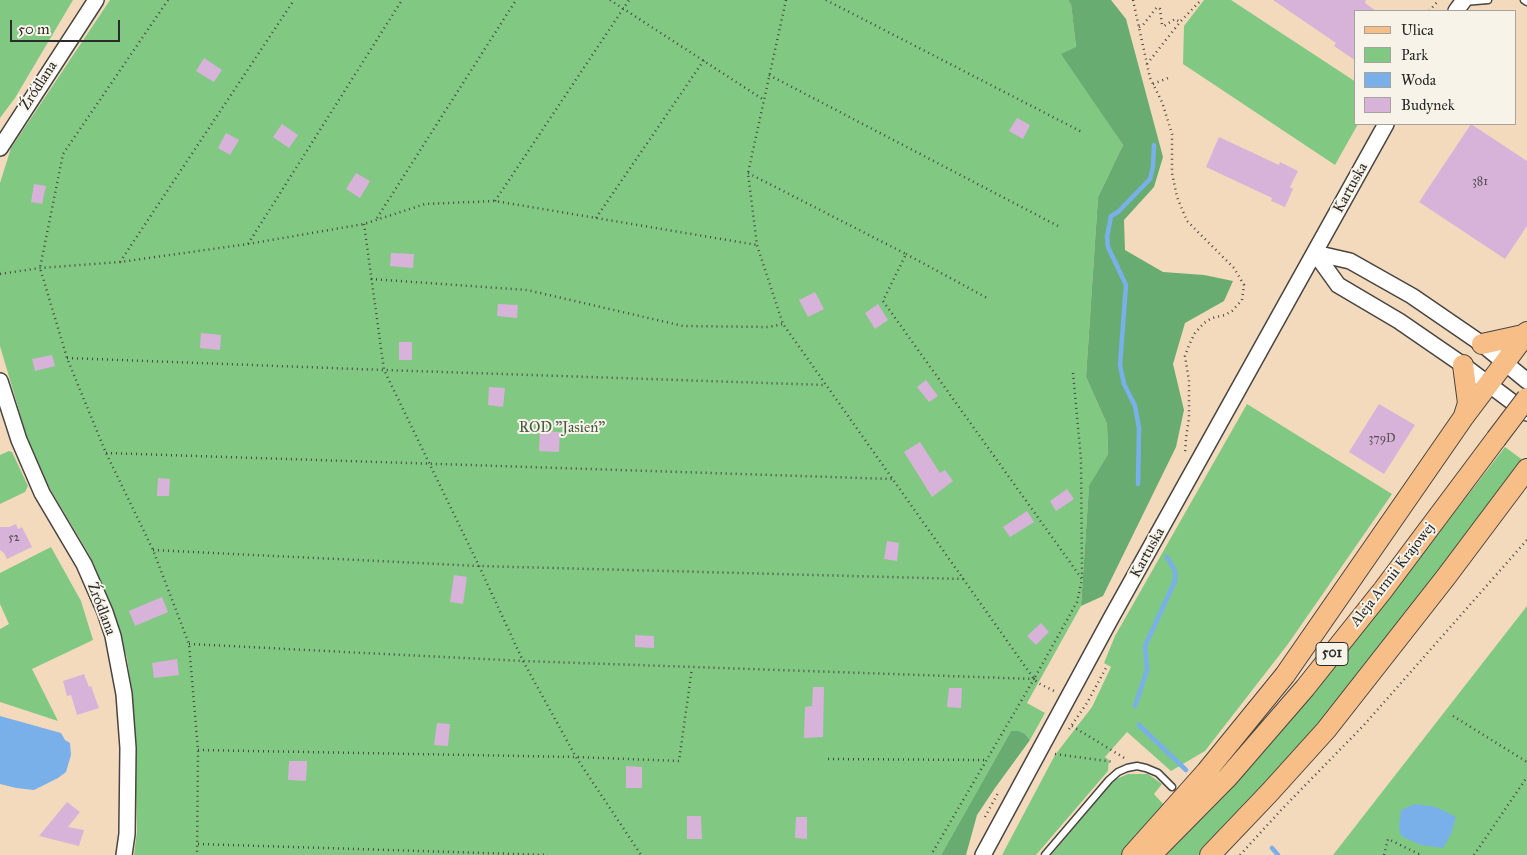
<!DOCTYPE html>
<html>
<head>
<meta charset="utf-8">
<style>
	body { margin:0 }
	#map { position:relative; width:1527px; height:855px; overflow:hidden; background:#f4dabd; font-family:"IM FELL Great Primer",serif }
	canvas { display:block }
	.legend { position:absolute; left:1354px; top:10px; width:162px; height:115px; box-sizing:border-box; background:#f7f3e8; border:1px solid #a5a39c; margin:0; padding:6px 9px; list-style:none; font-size:15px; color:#2b2b2b }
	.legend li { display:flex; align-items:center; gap:10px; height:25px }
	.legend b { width:25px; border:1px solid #a5a39c }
	.scale { position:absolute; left:10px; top:20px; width:110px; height:22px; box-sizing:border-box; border:2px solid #2b2b2b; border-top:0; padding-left:6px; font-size:15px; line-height:18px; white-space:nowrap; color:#2b2b2b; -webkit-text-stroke:4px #f7f3e8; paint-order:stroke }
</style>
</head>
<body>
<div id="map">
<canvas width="1527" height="855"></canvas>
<ul class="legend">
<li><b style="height:6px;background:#f7be87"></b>Ulica</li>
<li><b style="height:14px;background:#81c883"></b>Park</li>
<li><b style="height:14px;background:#7ab0e9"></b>Woda</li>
<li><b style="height:14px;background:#d8b3d9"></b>Budynek</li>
</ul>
<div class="scale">50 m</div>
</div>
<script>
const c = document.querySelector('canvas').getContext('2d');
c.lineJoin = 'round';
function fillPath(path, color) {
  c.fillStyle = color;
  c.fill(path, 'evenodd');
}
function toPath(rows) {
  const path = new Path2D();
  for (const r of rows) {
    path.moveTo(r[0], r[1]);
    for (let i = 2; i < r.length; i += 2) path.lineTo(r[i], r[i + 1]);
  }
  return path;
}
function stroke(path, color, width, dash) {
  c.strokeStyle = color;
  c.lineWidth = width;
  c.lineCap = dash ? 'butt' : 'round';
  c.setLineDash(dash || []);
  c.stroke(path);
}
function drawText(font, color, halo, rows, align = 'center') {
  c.font = font + ' "IM FELL Great Primer",serif';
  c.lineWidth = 4;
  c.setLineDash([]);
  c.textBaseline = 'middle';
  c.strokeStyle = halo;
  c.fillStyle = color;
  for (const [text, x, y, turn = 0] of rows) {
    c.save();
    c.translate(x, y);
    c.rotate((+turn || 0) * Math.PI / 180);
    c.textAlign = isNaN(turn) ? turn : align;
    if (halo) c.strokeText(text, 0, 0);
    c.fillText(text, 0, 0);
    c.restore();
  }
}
fillPath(toPath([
	[0,0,73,0,15,98,0,118],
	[110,0,1068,0,1071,3,1076,48,1062,54,1123,145,1098,197,1086,377,1107,424,1108,454,1089,487,1081,606,1027,703,1045,713,1030,740,1025,734,1011,731,941,855,134,855,137,831,135,750,132,692,127,658,111,606,90,556,43,477,30,448,0,346,0,183,11,148],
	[1204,0,1231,0,1356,82,1356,124,1358,124,1335,165,1183,64,1184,26],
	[1247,404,1392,494,1288,644,1205,751,1171,771,1127,732,1105,757,1109,760,1108,771,1036,855,1002,855,1055,755,1092,707,1111,667,1104,663,1115,636],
	[1505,447,1524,461,1382,647,1276,773,1198,855,1162,855,1257,760,1361,634],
	[9,451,12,452,28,486,25,492,0,504,0,455],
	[51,547,81,601,93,640,32,669,58,721,0,702,0,629,9,624,0,604,0,573],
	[1527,606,1527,855,1333,855],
	[1128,774,1148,774,1162,784,1154,794,1165,806,1122,855,1051,855,1114,780]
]), '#81c883');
fillPath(toPath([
	[1068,0,1111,0,1126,19,1163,157,1154,187,1124,220,1125,250,1163,272,1204,275,1233,281,1224,301,1185,323,1173,364,1184,410,1176,447,1103,596,1081,606,1089,486,1108,454,1107,424,1086,377,1098,197,1123,145,1061,54,1076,47,1071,4],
	[1011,731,1018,731,1025,734,1030,740,995,788,977,815,966,855,941,855]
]), '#68ac71');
fillPath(toPath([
	[0,716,61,733,65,740,70,743,71,755,66,772,58,778,34,790,16,788,0,784],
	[1415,804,1436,807,1456,817,1451,834,1443,848,1421,845,1401,836,1399,827,1401,810]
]), '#7ab0e9');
stroke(toPath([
	[1138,484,1139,428,1135,406,1124,384,1120,365,1126,285,1108,247,1107,237,1111,216,1118,212,1150,179,1153,167,1154,145],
	[1135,706,1147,670,1145,646,1175,581,1175,571,1167,557],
	[1139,725,1186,770],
	[1272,848,1278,855]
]), '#7ab0e9', 4.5);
fillPath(toPath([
	[1273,0,1366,0,1365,3,1376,11,1356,11,1356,61,1334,46,1336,43],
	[204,58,222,70,214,82,196,71],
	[1017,118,1030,125,1023,139,1009,131],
	[282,124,298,135,289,148,273,137],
	[1471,124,1527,161,1527,226,1505,259,1419,202],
	[226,133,239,140,230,155,218,148],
	[1219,137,1279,165,1280,162,1298,171,1290,187,1293,189,1285,207,1271,201,1272,198,1206,167],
	[356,173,370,181,360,198,346,189],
	[34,184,46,186,42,204,31,202],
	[391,253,414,254,413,268,390,266],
	[815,292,824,309,808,317,799,300],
	[498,304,518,305,517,318,497,316],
	[878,304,888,320,875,329,865,313],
	[201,333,221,335,220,350,200,348],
	[399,342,412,342,412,360,399,360],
	[52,355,55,366,35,371,32,359],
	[926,380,938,396,929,402,917,387],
	[489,387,505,388,503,407,488,405],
	[1379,404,1415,425,1384,474,1349,452],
	[540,431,560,432,559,452,539,451],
	[920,442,940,473,945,470,953,481,932,497,904,452],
	[158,478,170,479,169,496,157,496],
	[1067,489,1074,499,1056,511,1050,501],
	[1027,511,1034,522,1010,537,1003,527],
	[16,524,18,529,22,527,32,547,7,559,4,553,0,550,0,527,9,527],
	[887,541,899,543,897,561,884,559],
	[454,575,467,577,463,604,450,602],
	[162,597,168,612,135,626,129,611],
	[1041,623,1049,632,1036,645,1027,636],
	[635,635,654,636,654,648,635,647],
	[177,659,179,675,154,678,152,663],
	[84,674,89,687,91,686,99,708,77,715,71,695,67,696,63,681],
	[813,687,824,687,823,737,804,738,805,707,812,706],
	[949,688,962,688,961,708,947,707],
	[437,723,450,724,448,746,434,745],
	[289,761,307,761,306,781,288,780],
	[626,766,642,767,642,788,626,788],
	[67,802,80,812,68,827,84,830,79,846,39,836],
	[687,816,701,816,702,839,687,839],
	[796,817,807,817,807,839,795,838]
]), '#d8b3d9');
const service = toPath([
	[1524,0,1527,2],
	[1464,2,1488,0],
	[1045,855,1109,780,1118,772,1127,768,1137,766,1146,768,1158,773,1172,787]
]);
const tertiary = toPath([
	[1456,11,1464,0],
	[0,148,96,0],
	[1315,253,1338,285,1399,321,1463,365,1527,413],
	[1315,253,1350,261,1412,296,1482,344,1527,381],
	[0,381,19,440,42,493,84,564,105,612,113,636,124,694,128,748,127,834,124,855],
	[983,855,1110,620,1386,124]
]);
const primary = toPath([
	[1482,344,1523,335,1527,332],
	[1463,365,1468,403,1464,416],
	[1132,855,1206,772,1285,675,1463,418,1527,333],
	[1151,855,1228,777,1305,688,1383,590,1496,439],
	[1210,855,1270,792,1326,730,1446,577,1527,469]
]);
stroke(service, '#494541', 9);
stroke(tertiary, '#494541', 18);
stroke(primary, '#494541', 22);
stroke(toPath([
	[168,0,63,154,40,268,67,358,106,453,153,550,189,644,198,750,197,855],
	[610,0,764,100],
	[786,0,748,173,757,245,783,324,1034,679,1038,683,1056,692],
	[826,0,1082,132],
	[1133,0,1150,78,1162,102,1172,134,1172,173,1177,197,1187,221,1234,268,1244,285,1242,300,1232,311,1225,315,1212,318,1204,323,1195,333,1189,345,1185,356,1189,381,1189,418,1186,438,1185,454],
	[1429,11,1439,0],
	[1139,27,1143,25,1157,7,1160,9,1162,25,1164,26,1175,19,1180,22],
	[1147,64,1180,22,1201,0],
	[769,75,1058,226],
	[1153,84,1168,78],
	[748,173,906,254,883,301,1082,579,1077,602,1034,679],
	[495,201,629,0],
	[377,218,516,0],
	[596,218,704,60],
	[364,224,384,370,479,566,523,661,576,757,641,855],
	[248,244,402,0],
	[906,254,989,299],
	[120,262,294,0],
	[0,274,40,268,120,262,248,244,364,224,425,204,495,201,757,245],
	[371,279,527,290,683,326,769,327,783,324],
	[67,358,384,370,825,385],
	[1073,373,1081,459,1082,578],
	[106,453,892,479],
	[153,550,479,566,964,579],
	[189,644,523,661,1034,679,931,855],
	[1453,716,1527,762],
	[1072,726,1126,759],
	[1069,729,1087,703,1106,668],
	[198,750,576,757,679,761,692,668],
	[1055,754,1114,762],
	[828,759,986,760],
	[985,817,998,793],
	[198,844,548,855],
	[1240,855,1283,808,1364,725,1527,540],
	[1384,855,1388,839,1421,855],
	[1474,855,1527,777]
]), '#494541', 2.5, [1, 4]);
stroke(service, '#fff', 6);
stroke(tertiary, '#fff', 15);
stroke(primary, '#f7be87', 20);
const primaryBridge = toPath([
	[1496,439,1527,398]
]);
stroke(primaryBridge, '#494541', 22, []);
stroke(primaryBridge, '#f7be87', 20);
drawText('12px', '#564d56', null, [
	["381",1480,182],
	["379D",1382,439],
	["52",14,538]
]);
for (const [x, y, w] of [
	[1332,654,32]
]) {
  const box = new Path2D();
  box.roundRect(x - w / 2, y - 11.5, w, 23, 4);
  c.fillStyle = '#f7f3e8';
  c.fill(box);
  stroke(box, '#2b2b2b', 1);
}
drawText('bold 14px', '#2b2b2b', null, [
	["501",1332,654]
]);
drawText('15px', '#2b2b2b', '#f7f3e8', [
	["Źródlana",39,86,-57],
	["Kartuska",1351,188,-61],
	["Kartuska",1148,553,-61],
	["Aleja Armii Krajowej",1393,575,-52],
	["Źródlana",101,609,69]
]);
drawText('15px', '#455a45', '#f7f3e8', [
	["ROD \"Jasień\"",562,428]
]);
</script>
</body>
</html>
